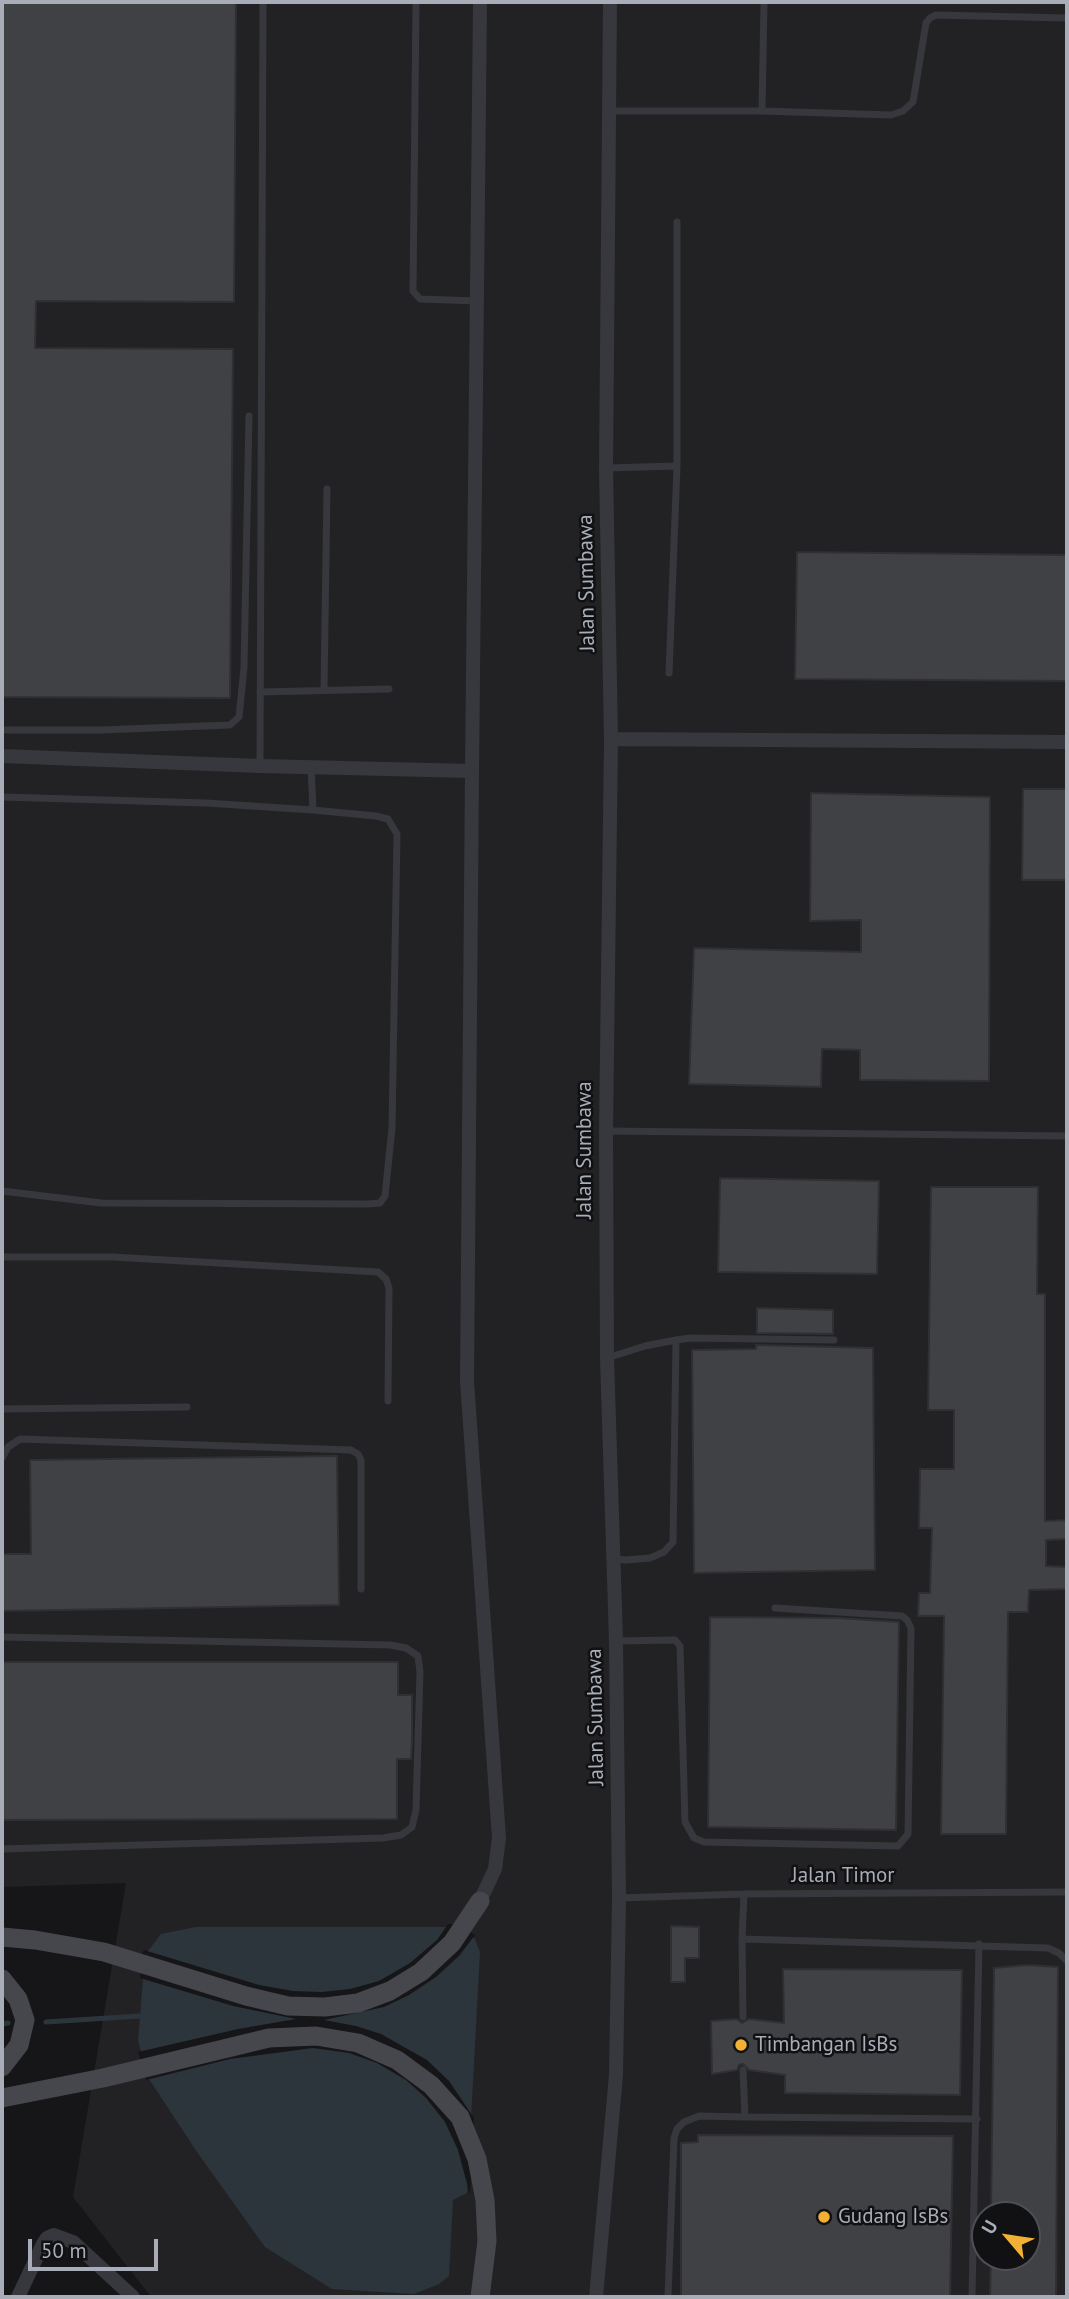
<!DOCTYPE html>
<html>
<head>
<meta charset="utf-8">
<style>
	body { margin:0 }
	#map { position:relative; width:1069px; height:2299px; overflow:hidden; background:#161618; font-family:"PT Sans",sans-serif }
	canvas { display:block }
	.frame { position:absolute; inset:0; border:4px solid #a8adb8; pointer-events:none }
	.north { position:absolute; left:971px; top:2201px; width:70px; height:70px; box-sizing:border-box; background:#111113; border:2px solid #4d4f55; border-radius:50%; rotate:299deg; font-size:19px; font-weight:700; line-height:28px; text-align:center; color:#a8adb8 }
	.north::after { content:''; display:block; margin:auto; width:24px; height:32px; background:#f2b134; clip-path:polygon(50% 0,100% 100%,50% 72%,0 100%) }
	.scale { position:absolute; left:28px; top:2239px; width:130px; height:32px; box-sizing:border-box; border:4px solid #a8adb8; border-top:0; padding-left:9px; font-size:21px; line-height:24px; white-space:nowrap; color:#a8adb8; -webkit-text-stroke:5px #111113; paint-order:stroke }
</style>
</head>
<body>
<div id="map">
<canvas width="1069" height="2299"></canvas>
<div class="frame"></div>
<div class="north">U</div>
<div class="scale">50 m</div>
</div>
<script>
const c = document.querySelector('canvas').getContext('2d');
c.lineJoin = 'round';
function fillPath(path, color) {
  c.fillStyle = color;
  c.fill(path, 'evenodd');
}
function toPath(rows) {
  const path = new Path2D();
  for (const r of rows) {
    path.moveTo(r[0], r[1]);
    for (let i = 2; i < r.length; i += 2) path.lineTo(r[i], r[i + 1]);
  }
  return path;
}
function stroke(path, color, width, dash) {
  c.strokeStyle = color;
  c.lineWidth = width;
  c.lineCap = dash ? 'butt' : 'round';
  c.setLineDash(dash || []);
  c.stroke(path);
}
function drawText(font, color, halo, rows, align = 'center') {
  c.font = font + ' "PT Sans",sans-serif';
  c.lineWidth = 5;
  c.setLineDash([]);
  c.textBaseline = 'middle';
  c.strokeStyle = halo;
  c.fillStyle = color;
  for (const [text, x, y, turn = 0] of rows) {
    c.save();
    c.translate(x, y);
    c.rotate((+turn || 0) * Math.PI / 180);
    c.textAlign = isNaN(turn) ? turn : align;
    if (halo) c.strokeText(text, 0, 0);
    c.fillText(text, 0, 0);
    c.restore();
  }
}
fillPath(toPath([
	[2,2,1067,2,1067,2297,151,2297,73,2197,126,1883,2,1887],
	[985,2215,1027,2215,1027,2257,985,2257]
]), '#222225');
fillPath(toPath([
	[196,1927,455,1927,475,1939,480,1952,467,2193,453,2200,449,2276,439,2284,414,2294,332,2289,265,2247,197,2152,149,2079,138,2041,145,1955,161,1934]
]), '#2c353c');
fillPath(toPath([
	[448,1924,457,1924,475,1935,459,1956,436,1977,409,1995,384,2007,324,2020,356,2026,381,2034,427,2060,449,2081,474,2118,470,2195,458,2150,445,2122,426,2098,406,2080,377,2063,349,2053,313,2048,230,2059,146,2080,138,2052,238,2029,296,2019,233,2006,140,1978,142,1954,144,1950,259,1985,293,1991,322,1992,350,1989,379,1981,410,1963,437,1940]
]), '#161618');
stroke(toPath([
	[46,2022,140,2016],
	[2,2024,8,2023]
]), '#2c353c', 5);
const building = toPath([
	[2,2,236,2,234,302,36,301,35,348,233,349,230,698,2,697,2,2],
	[797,552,1067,555,1067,681,795,679,797,552],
	[1023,789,1067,789,1067,880,1022,880,1023,789],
	[811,793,990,797,989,1081,860,1080,860,1050,822,1049,821,1087,689,1084,694,948,861,952,861,920,810,921,811,793],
	[720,1178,879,1181,877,1274,718,1272,720,1178],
	[931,1187,1038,1187,1037,1294,1045,1294,1045,1521,1067,1520,1067,1539,1046,1540,1046,1566,1067,1567,1067,1589,1029,1590,1028,1612,1008,1612,1006,1834,941,1834,944,1616,918,1616,919,1593,930,1593,932,1528,919,1528,920,1469,954,1469,954,1410,928,1410,931,1187],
	[757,1308,833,1310,833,1334,757,1333,757,1308],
	[756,1345,873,1348,875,1570,694,1573,692,1350,756,1349,756,1345],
	[337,1456,339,1605,2,1611,2,1554,31,1554,30,1460,337,1456],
	[710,1617,839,1618,899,1622,896,1830,708,1827,710,1617],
	[2,1662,398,1662,398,1695,412,1695,412,1743,411,1759,397,1759,397,1819,2,1820,2,1662],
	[671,1926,699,1927,699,1958,685,1958,685,1982,671,1982,671,1926],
	[1027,1965,1058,1967,1056,2297,990,2297,991,2257,1027,2257,1027,2215,991,2215,994,1968,1027,1965],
	[783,1969,962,1970,960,2095,785,2093,785,2075,749,2070,743,2064,739,2065,737,2070,712,2074,711,2021,737,2019,742,2023,749,2019,784,2023,783,1969],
	[698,2135,953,2136,950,2297,681,2297,681,2143,698,2142,698,2135]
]);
fillPath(building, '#404145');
stroke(building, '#303034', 2);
stroke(toPath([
	[416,2,413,291,420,299,477,301],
	[610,111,762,111,891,115,903,111,913,102,926,23,930,18,936,15,1067,18],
	[762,111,764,2],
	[606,468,677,466,677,222],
	[669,673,677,466],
	[324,690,327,489],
	[260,692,389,689],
	[2,730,101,730,230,725,239,717,244,668,249,416],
	[260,766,263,2],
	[2,797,206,803,313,810],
	[606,1131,1067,1136],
	[2,1191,101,1203,368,1204,380,1203,385,1196,392,1128,397,834,388,819,376,816,313,810,311,766],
	[2,1257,112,1257,378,1272,386,1279,389,1288,388,1401],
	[607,1358,645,1346,676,1340],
	[2,1409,187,1407],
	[2,1458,8,1447,20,1439,351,1450,358,1454,361,1460,361,1589],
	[613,1559,626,1560,650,1558,664,1552,673,1542,676,1340,690,1338,834,1340],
	[2,1637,390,1645,406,1648,418,1656,420,1672,416,1810,412,1827,401,1835,383,1838,2,1849],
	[616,1641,675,1640,680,1646,685,1822,694,1838,704,1842,898,1846,908,1834,911,1628,907,1620,902,1616,775,1608],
	[619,1898,744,1894,1067,1892],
	[742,1939,744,1894],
	[743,2017,742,1939,1048,1948,1059,1953,1067,1961],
	[745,2117,977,2119],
	[668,2297,674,2138,677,2129,684,2122,699,2116,745,2117,743,2070],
	[972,2297,979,1944]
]), '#37383d', 7);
stroke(toPath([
	[611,739,1067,742],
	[2,756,260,766,472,771,480,2],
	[472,771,467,1381,499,1838,495,1869,480,1901],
	[18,2297,43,2244,47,2238,54,2235,73,2242,133,2297],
	[596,2297,616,2075,619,1898,616,1641,607,1358,606,1131,611,739,606,468,610,2]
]), '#37383d', 14);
stroke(toPath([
	[2,1937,35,1940,104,1952,246,1996,288,2006,325,2007,358,2003,390,1991,421,1972,452,1943,480,1901],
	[2,1979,18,1999,25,2020,19,2045,2,2067],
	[2,2098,103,2078,269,2038,316,2036,358,2043,397,2060,431,2085,460,2117,477,2159,485,2200,487,2241,480,2297]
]), '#45474d', 19);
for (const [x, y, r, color] of [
	[741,2045,7,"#f2b134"],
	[824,2217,7,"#f2b134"]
]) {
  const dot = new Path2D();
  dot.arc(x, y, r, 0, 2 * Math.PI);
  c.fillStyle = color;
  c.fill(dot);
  stroke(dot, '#111113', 2.5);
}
drawText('21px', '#a8adb8', '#111113', [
	["Jalan Sumbawa",587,583,-91],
	["Jalan Sumbawa",585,1150,-90],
	["Jalan Sumbawa",596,1717,-91],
	["Jalan Timor",843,1876]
]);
drawText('21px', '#a8adb8', '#111113', [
	["Timbangan IsBs",755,2045],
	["Gudang IsBs",838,2217]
], 'left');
</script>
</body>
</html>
